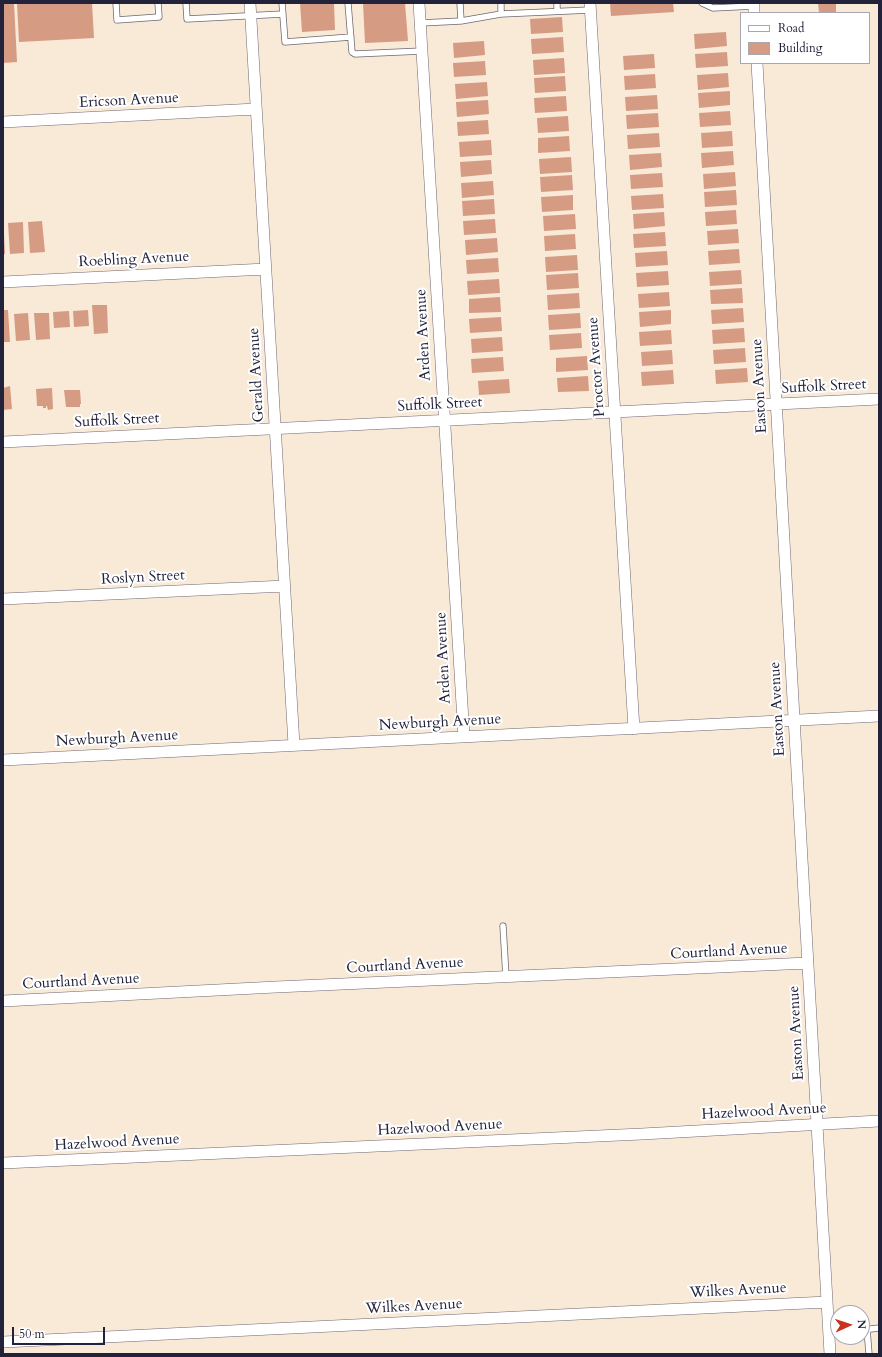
<!DOCTYPE html>
<html>
<head>
<meta charset="utf-8">
<style>
	body { margin:0 }
	#map { position:relative; width:882px; height:1357px; overflow:hidden; background:#f9e9d7; font-family:Cardo,serif }
	canvas { display:block }
	.frame { position:absolute; inset:0; border:4px solid #22223b; pointer-events:none }
	.legend { position:absolute; left:740px; top:12px; width:130px; height:52px; box-sizing:border-box; background:#fff; border:1px solid #a7a7b1; margin:0; padding:5px 7px; list-style:none; font-size:12px; color:#22223b }
	.legend li { display:flex; align-items:center; gap:8px; height:20px }
	.legend b { width:20px; border:1px solid #a7a7b1 }
	.north { position:absolute; left:830px; top:1305px; width:40px; height:40px; box-sizing:border-box; background:#fff; border:1px solid #a7a7b1; border-radius:50%; rotate:87deg; font-size:11px; font-weight:700; line-height:16px; text-align:center; color:#22223b }
	.north::after { content:''; display:block; margin:auto; width:14px; height:18px; background:#c8321e; clip-path:polygon(50% 0,100% 100%,50% 72%,0 100%) }
	.scale { position:absolute; left:12px; top:1327px; width:93px; height:18px; box-sizing:border-box; border:2px solid #22223b; border-top:0; padding-left:5px; font-size:12px; line-height:14px; white-space:nowrap; color:#22223b; -webkit-text-stroke:3px #fff; paint-order:stroke }
</style>
</head>
<body>
<div id="map">
<canvas width="882" height="1357"></canvas>
<div class="frame"></div>
<ul class="legend">
<li><b style="height:5px;background:#fff"></b>Road</li>
<li><b style="height:11px;background:#d69b83"></b>Building</li>
</ul>
<div class="north">N</div>
<div class="scale">50 m</div>
</div>
<script>
const c = document.querySelector('canvas').getContext('2d');
c.lineJoin = 'round';
function fillPath(path, color) {
  c.fillStyle = color;
  c.fill(path, 'evenodd');
}
function toPath(rows) {
  const path = new Path2D();
  for (const r of rows) {
    path.moveTo(r[0], r[1]);
    for (let i = 2; i < r.length; i += 2) path.lineTo(r[i], r[i + 1]);
  }
  return path;
}
function stroke(path, color, width, dash) {
  c.strokeStyle = color;
  c.lineWidth = width;
  c.lineCap = dash ? 'butt' : 'round';
  c.setLineDash(dash || []);
  c.stroke(path);
}
function drawText(font, color, halo, rows, align = 'center') {
  c.font = font + ' Cardo,serif';
  c.lineWidth = 4;
  c.setLineDash([]);
  c.textBaseline = 'middle';
  c.strokeStyle = halo;
  c.fillStyle = color;
  for (const [text, x, y, turn = 0] of rows) {
    c.save();
    c.translate(x, y);
    c.rotate((+turn || 0) * Math.PI / 180);
    c.textAlign = isNaN(turn) ? turn : align;
    if (halo) c.strokeText(text, 0, 0);
    c.fillText(text, 0, 0);
    c.restore();
  }
}
fillPath(toPath([
	[3,3,14,3,17,62,3,63],
	[17,3,92,3,94,38,19,42],
	[300,3,334,3,335,30,302,32],
	[363,3,405,3,408,41,365,43],
	[610,3,673,3,674,12,611,16],
	[818,3,836,3,836,13,819,13],
	[562,17,563,32,531,34,530,19],
	[726,32,727,46,695,49,694,34],
	[563,37,564,52,532,54,531,39],
	[484,41,485,55,454,58,453,43],
	[727,52,728,66,696,68,695,54],
	[654,54,655,68,624,70,623,56],
	[564,58,565,73,534,75,533,60],
	[485,61,486,75,454,77,453,63],
	[728,73,729,87,698,90,697,75],
	[655,74,656,88,625,90,624,76],
	[565,76,566,91,535,93,534,78],
	[487,82,488,96,456,99,455,84],
	[730,91,730,105,699,108,698,93],
	[657,95,658,109,626,111,625,97],
	[566,96,567,111,535,113,534,98],
	[488,100,489,114,457,117,456,102],
	[730,111,731,125,700,127,699,113],
	[658,113,659,127,627,129,626,115],
	[568,116,569,131,538,133,537,118],
	[488,120,489,134,458,136,457,122],
	[732,131,733,146,702,148,701,133],
	[659,133,660,147,628,149,627,135],
	[569,136,570,151,538,153,538,138],
	[491,140,492,155,460,157,459,142],
	[733,151,734,165,702,168,701,153],
	[661,153,662,167,630,170,629,155],
	[571,157,572,172,540,174,539,159],
	[491,160,492,174,461,177,460,162],
	[735,172,736,186,704,189,703,174],
	[662,173,663,187,631,189,630,175],
	[572,175,573,190,541,192,540,177],
	[493,181,494,195,462,198,461,183],
	[736,190,737,205,705,207,704,192],
	[663,194,664,208,632,210,631,196],
	[573,195,573,210,542,212,541,197],
	[494,199,495,214,463,216,462,201],
	[736,210,737,224,706,226,705,212],
	[664,212,665,226,634,229,633,214],
	[575,214,576,229,544,231,543,216],
	[495,219,496,233,464,235,463,221],
	[42,221,45,252,30,253,28,222],
	[23,222,24,253,10,254,8,223],
	[738,229,739,243,708,245,707,231],
	[665,232,666,246,634,248,633,234],
	[3,234,4,234,5,254,3,254],
	[575,234,576,249,545,251,544,236],
	[497,238,498,252,466,255,465,240],
	[739,249,740,263,709,265,708,251],
	[667,251,668,265,636,267,635,253],
	[577,255,578,270,546,272,545,257],
	[498,258,499,272,467,274,466,260],
	[741,270,742,284,710,286,709,272],
	[668,271,669,285,637,287,636,273],
	[578,273,579,288,547,290,546,275],
	[499,279,500,293,468,295,467,281],
	[742,288,743,303,711,304,710,290],
	[669,292,670,306,639,308,638,294],
	[579,293,580,308,548,310,547,295],
	[500,297,501,312,469,313,469,299],
	[92,305,107,305,108,333,94,334],
	[743,308,744,322,712,324,711,310],
	[3,310,8,310,10,342,3,342],
	[88,310,89,326,74,327,73,311],
	[671,310,671,324,640,327,639,312],
	[69,311,70,327,54,328,53,312],
	[28,313,30,340,16,341,14,314],
	[34,313,49,313,50,339,36,340],
	[580,313,581,328,549,330,548,315],
	[501,317,502,331,470,333,469,319],
	[744,328,745,342,713,344,712,330],
	[671,330,672,344,640,346,639,332],
	[581,333,582,348,550,350,549,335],
	[502,337,503,351,472,353,471,339],
	[745,348,746,362,714,364,713,350],
	[672,350,673,364,642,366,641,352],
	[587,356,588,370,556,372,556,358],
	[503,357,504,371,472,373,471,359],
	[747,368,748,382,716,384,715,370],
	[673,370,674,384,642,386,641,372],
	[588,376,589,391,558,392,557,378],
	[509,379,510,393,479,395,478,381],
	[10,386,12,409,3,410,3,388],
	[52,388,53,409,48,410,47,406,46,406,46,408,43,408,43,406,37,406,36,389],
	[64,390,80,390,81,404,80,404,80,407,66,407]
]), '#d69b83');
const service = toPath([
	[116,3,117,20,159,17,158,3],
	[186,3,187,19,283,14],
	[282,3,285,42,351,37],
	[348,3,352,52,355,54,422,51],
	[460,3,461,21],
	[501,3,501,14],
	[557,3,557,11],
	[702,3,713,8,754,6],
	[421,23,461,21,501,14,590,10],
	[503,926,506,977],
	[867,1329,869,1354],
	[862,1330,879,1328],
	[829,1332,838,1331]
]);
const minor = toPath([
	[250,3,294,745],
	[419,3,464,737],
	[590,3,634,729],
	[754,3,754,13],
	[757,63,830,1354],
	[3,122,256,109],
	[3,282,266,269],
	[3,442,879,399],
	[3,599,285,586],
	[3,760,879,716],
	[3,1001,276,987,808,963],
	[3,1163,642,1134,879,1121],
	[3,1342,827,1302]
]);
stroke(service, '#6d6872', 7);
stroke(minor, '#6d6872', 12);
stroke(service, '#fff', 5.5);
stroke(minor, '#fff', 11);
drawText('15px', '#22223b', '#fff', [
	["Ericson Avenue",129,101,-3],
	["Roebling Avenue",134,260,-3],
	["Arden Avenue",424,335,-93],
	["Proctor Avenue",597,367,-94],
	["Gerald Avenue",257,375,-93],
	["Easton Avenue",760,386,-93],
	["Suffolk Street",824,387,-3],
	["Suffolk Street",440,405,-3],
	["Suffolk Street",117,421,-3],
	["Roslyn Street",143,578,-3],
	["Arden Avenue",444,658,-93],
	["Easton Avenue",778,709,-93],
	["Newburgh Avenue",440,723,-3],
	["Newburgh Avenue",117,739,-3],
	["Courtland Avenue",729,952,-3],
	["Courtland Avenue",405,966,-3],
	["Courtland Avenue",81,982,-3],
	["Easton Avenue",797,1033,-93],
	["Hazelwood Avenue",764,1112,-3],
	["Hazelwood Avenue",440,1128,-3],
	["Hazelwood Avenue",117,1143,-3],
	["Wilkes Avenue",738,1291,-3],
	["Wilkes Avenue",414,1307,-3]
]);
</script>
</body>
</html>
